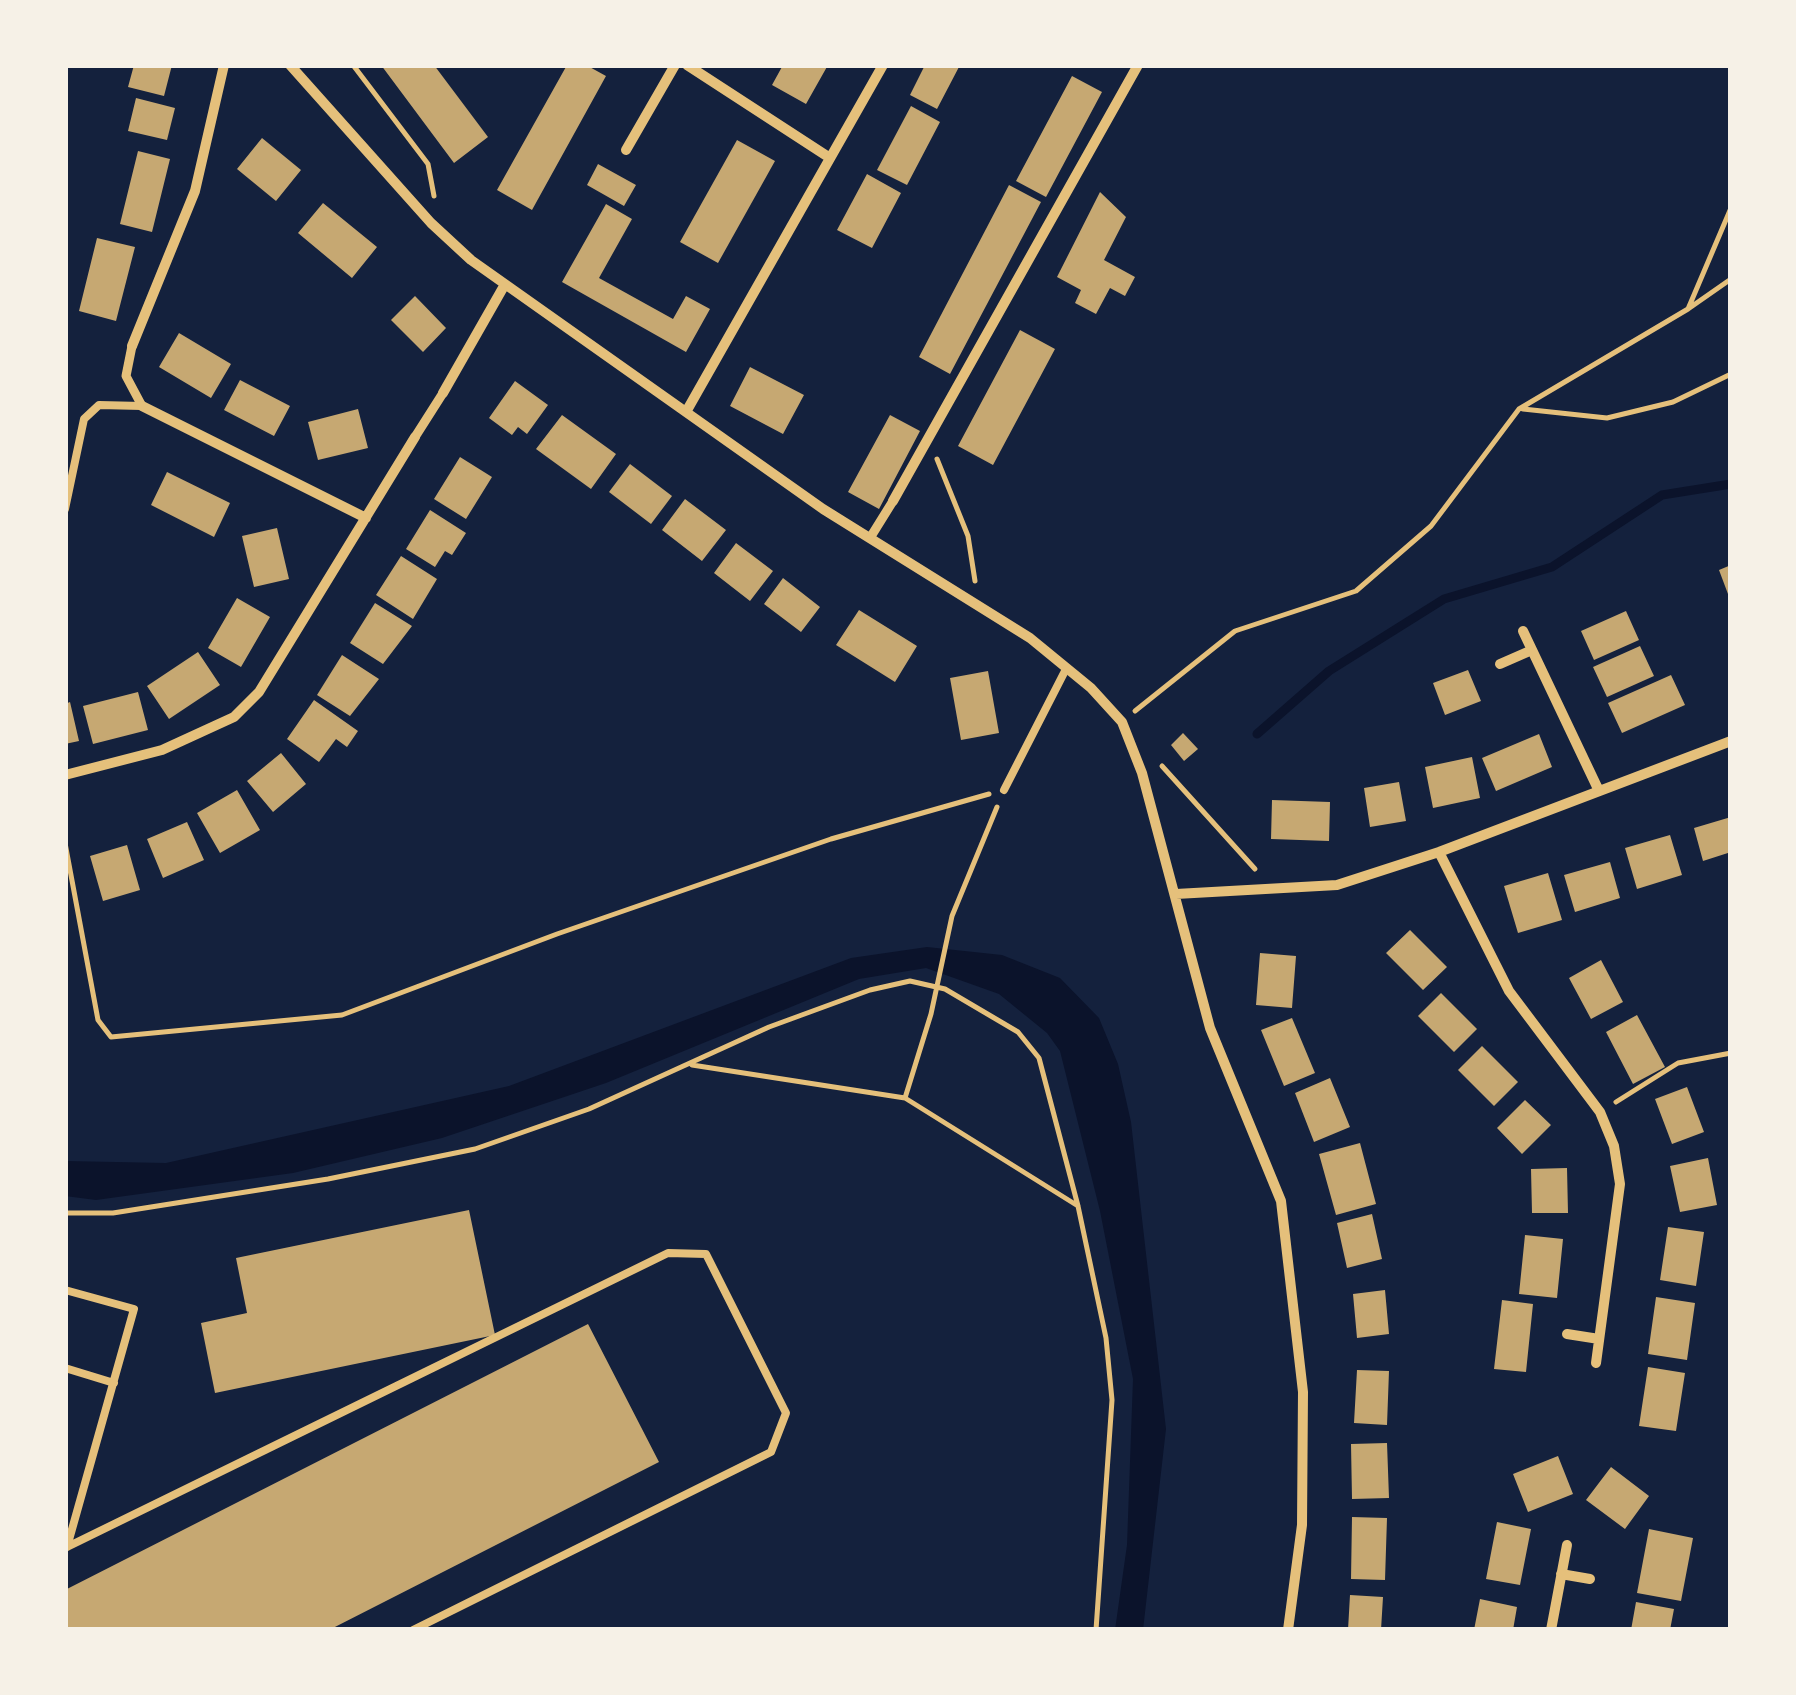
<!DOCTYPE html>
<html>
<head>
<meta charset="utf-8">
<style>
	body { margin:0 }
	#map { position:relative; width:1796px; height:1695px; overflow:hidden; background:#14213d; font-family:"Sofia Sans Condensed",sans-serif }
	canvas { display:block }
	.frame { position:absolute; inset:0; border:68px solid #f6f1e7; pointer-events:none }
</style>
</head>
<body>
<div id="map">
<canvas width="1796" height="1695"></canvas>
<div class="frame"></div>
</div>
<script>
const c = document.querySelector('canvas').getContext('2d');
c.lineJoin = 'round';
function fillPath(path, color) {
  c.fillStyle = color;
  c.fill(path, 'evenodd');
}
function toPath(rows) {
  const path = new Path2D();
  for (const r of rows) {
    path.moveTo(r[0], r[1]);
    for (let i = 2; i < r.length; i += 2) path.lineTo(r[i], r[i + 1]);
  }
  return path;
}
function stroke(path, color, width, dash) {
  c.strokeStyle = color;
  c.lineWidth = width;
  c.lineCap = dash ? 'butt' : 'round';
  c.setLineDash(dash || []);
  c.stroke(path);
}
fillPath(toPath([
	[927,947,1002,955,1060,978,1099,1018,1118,1064,1131,1122,1166,1429,1143,1630,1115,1630,1127,1545,1133,1379,1100,1211,1060,1051,1047,1033,999,994,926,968,859,979,606,1083,442,1138,293,1173,96,1200,65,1196,65,1161,166,1163,509,1086,851,958]
]), '#0b132b');
stroke(toPath([
	[1257,734,1329,671,1444,599,1552,567,1662,495,1731,484]
]), '#0b132b', 9);
fillPath(toPath([
	[134,65,172,65,164,96,128,87],
	[381,65,434,65,488,137,454,163],
	[567,65,586,65,606,76,532,210,497,190],
	[783,65,828,65,806,104,772,85],
	[925,65,960,65,937,109,910,95],
	[1072,76,1102,92,1046,197,1016,181],
	[136,98,175,108,167,140,128,131],
	[911,106,940,122,907,185,877,170],
	[262,138,301,170,276,201,237,169],
	[737,140,775,161,718,263,680,242],
	[138,151,170,159,152,232,120,224],
	[598,164,636,185,624,206,587,185],
	[867,174,901,193,872,248,837,230],
	[1009,185,1041,202,950,374,919,357],
	[1100,192,1126,217,1104,260,1135,277,1125,296,1110,288,1096,314,1075,303,1081,290,1057,277],
	[323,203,377,247,352,278,298,233],
	[606,204,632,219,599,278,673,319,686,296,710,309,686,352,562,282],
	[97,238,135,247,116,321,79,311],
	[415,296,446,328,423,352,391,320],
	[1020,330,1055,349,993,465,958,446],
	[179,333,231,364,211,398,159,367],
	[750,367,804,395,783,434,730,406],
	[240,380,290,406,274,436,224,410],
	[515,381,548,405,527,434,518,427,512,435,489,418],
	[358,409,368,448,318,460,308,422],
	[562,415,616,454,591,489,536,449],
	[890,415,920,431,879,509,848,492],
	[460,457,492,477,466,519,434,499],
	[630,464,672,496,651,524,609,492],
	[167,472,230,503,214,537,151,505],
	[685,499,726,530,702,561,662,530],
	[430,510,466,533,452,555,445,551,435,567,406,549],
	[277,528,289,579,254,587,242,536],
	[736,543,773,571,750,601,714,573],
	[401,556,437,579,413,619,376,595],
	[1731,565,1731,602,1719,570],
	[783,578,820,607,801,632,764,604],
	[237,598,270,617,241,667,208,648],
	[375,603,412,626,383,664,350,643],
	[859,610,917,646,895,682,836,645],
	[1626,611,1639,640,1594,660,1581,631],
	[1640,646,1654,676,1607,697,1593,667],
	[198,652,220,685,169,719,147,686],
	[342,655,379,679,350,716,317,695],
	[1468,670,1481,701,1445,715,1433,683],
	[988,671,999,733,961,740,950,678],
	[1671,675,1685,705,1622,733,1608,703],
	[138,692,148,730,93,744,83,706],
	[314,700,358,731,347,747,336,739,319,762,287,739],
	[70,702,79,741,65,744,65,704],
	[1183,733,1198,749,1184,761,1171,745],
	[1539,734,1552,767,1496,791,1482,758],
	[281,753,306,784,273,812,247,781],
	[1472,757,1480,798,1433,808,1425,767],
	[1399,782,1406,821,1370,827,1364,788],
	[237,790,260,830,220,853,197,813],
	[1272,800,1330,802,1329,841,1271,839],
	[1731,817,1731,852,1703,861,1694,828],
	[187,822,204,860,163,878,147,839],
	[1670,835,1682,875,1637,889,1625,848],
	[127,845,140,890,103,901,90,856],
	[1610,862,1620,898,1575,912,1564,875],
	[1548,873,1562,920,1518,933,1504,886],
	[1410,930,1447,967,1423,990,1386,953],
	[1260,953,1296,956,1292,1008,1256,1005],
	[1601,960,1623,1002,1591,1019,1569,978],
	[1441,993,1477,1029,1454,1052,1418,1016],
	[1637,1015,1665,1067,1633,1084,1606,1032],
	[1292,1018,1315,1073,1284,1086,1261,1030],
	[1482,1046,1518,1082,1494,1106,1458,1070],
	[1330,1078,1350,1127,1314,1142,1295,1093],
	[1687,1087,1704,1132,1672,1144,1655,1099],
	[1525,1100,1551,1125,1522,1154,1497,1128],
	[1360,1143,1376,1204,1336,1215,1319,1154],
	[1708,1158,1717,1205,1680,1212,1670,1166],
	[1567,1168,1568,1213,1532,1213,1531,1169],
	[469,1210,495,1335,215,1393,201,1323,247,1313,236,1258],
	[1372,1214,1382,1259,1347,1268,1337,1223],
	[1668,1227,1704,1232,1696,1286,1660,1280],
	[1525,1235,1563,1239,1557,1298,1519,1294],
	[1385,1290,1389,1334,1357,1338,1353,1294],
	[1656,1297,1695,1303,1687,1360,1648,1354],
	[1502,1300,1533,1304,1526,1372,1494,1369],
	[588,1324,659,1462,329,1630,65,1630,65,1590],
	[1648,1367,1685,1373,1676,1431,1639,1426],
	[1357,1370,1389,1371,1387,1425,1354,1423],
	[1387,1443,1389,1498,1352,1499,1351,1444],
	[1558,1456,1573,1494,1528,1512,1513,1474],
	[1611,1467,1649,1496,1625,1529,1586,1500],
	[1352,1517,1387,1518,1385,1580,1351,1579],
	[1497,1522,1531,1529,1520,1585,1486,1579],
	[1649,1529,1693,1538,1681,1601,1637,1593],
	[1350,1595,1383,1597,1381,1630,1348,1630],
	[1480,1599,1517,1607,1513,1630,1474,1630],
	[1636,1602,1674,1609,1670,1630,1631,1630]
]), '#c6a872');
stroke(toPath([
	[353,65,428,164,434,196],
	[1688,309,1731,279],
	[1523,409,1607,418,1673,402,1731,374],
	[937,459,968,536,975,581],
	[1135,711,1235,631,1356,591,1431,526,1519,409,1688,309,1731,208],
	[1162,766,1255,869],
	[65,843,98,1020,111,1037,342,1015,557,934,831,839,989,794],
	[692,1065,905,1098,1078,1206],
	[905,1098,931,1014,952,916,997,807],
	[1616,1102,1678,1063,1731,1053],
	[65,1213,113,1213,328,1179,475,1149,589,1109,769,1027,870,990,910,981,945,989,1018,1032,1039,1058,1078,1206,1106,1338,1112,1400,1096,1630]
]), '#e5c07b', 5);
stroke(toPath([
	[65,509,84,419,99,405,142,406],
	[1004,790,1066,669],
	[65,1290,134,1309,67,1547],
	[65,1368,114,1383],
	[65,1548,668,1253,706,1254,786,1413,771,1452,413,1630]
]), '#e5c07b', 8);
stroke(toPath([
	[132,346,126,376,142,406],
	[415,437,443,393],
	[870,538,893,501]
]), '#e5c07b', 9);
stroke(toPath([
	[290,65,431,223,471,260,823,509,1030,638,1091,688,1122,722,1142,773,1210,1028,1281,1201,1303,1392,1302,1525,1288,1630],
	[687,65,830,158],
	[626,150,675,65],
	[132,346,195,191,224,65],
	[443,393,504,286],
	[142,406,366,518],
	[686,412,883,65],
	[893,501,1138,65],
	[1523,631,1599,791],
	[1500,664,1532,650],
	[65,775,162,750,234,717,259,692,415,437],
	[1439,852,1509,991,1600,1112,1614,1146,1620,1184,1596,1363],
	[1176,894,1337,885,1439,852,1731,741],
	[1567,1334,1599,1339],
	[1561,1574,1590,1579],
	[1551,1630,1567,1545]
]), '#e5c07b', 10);
</script>
</body>
</html>
